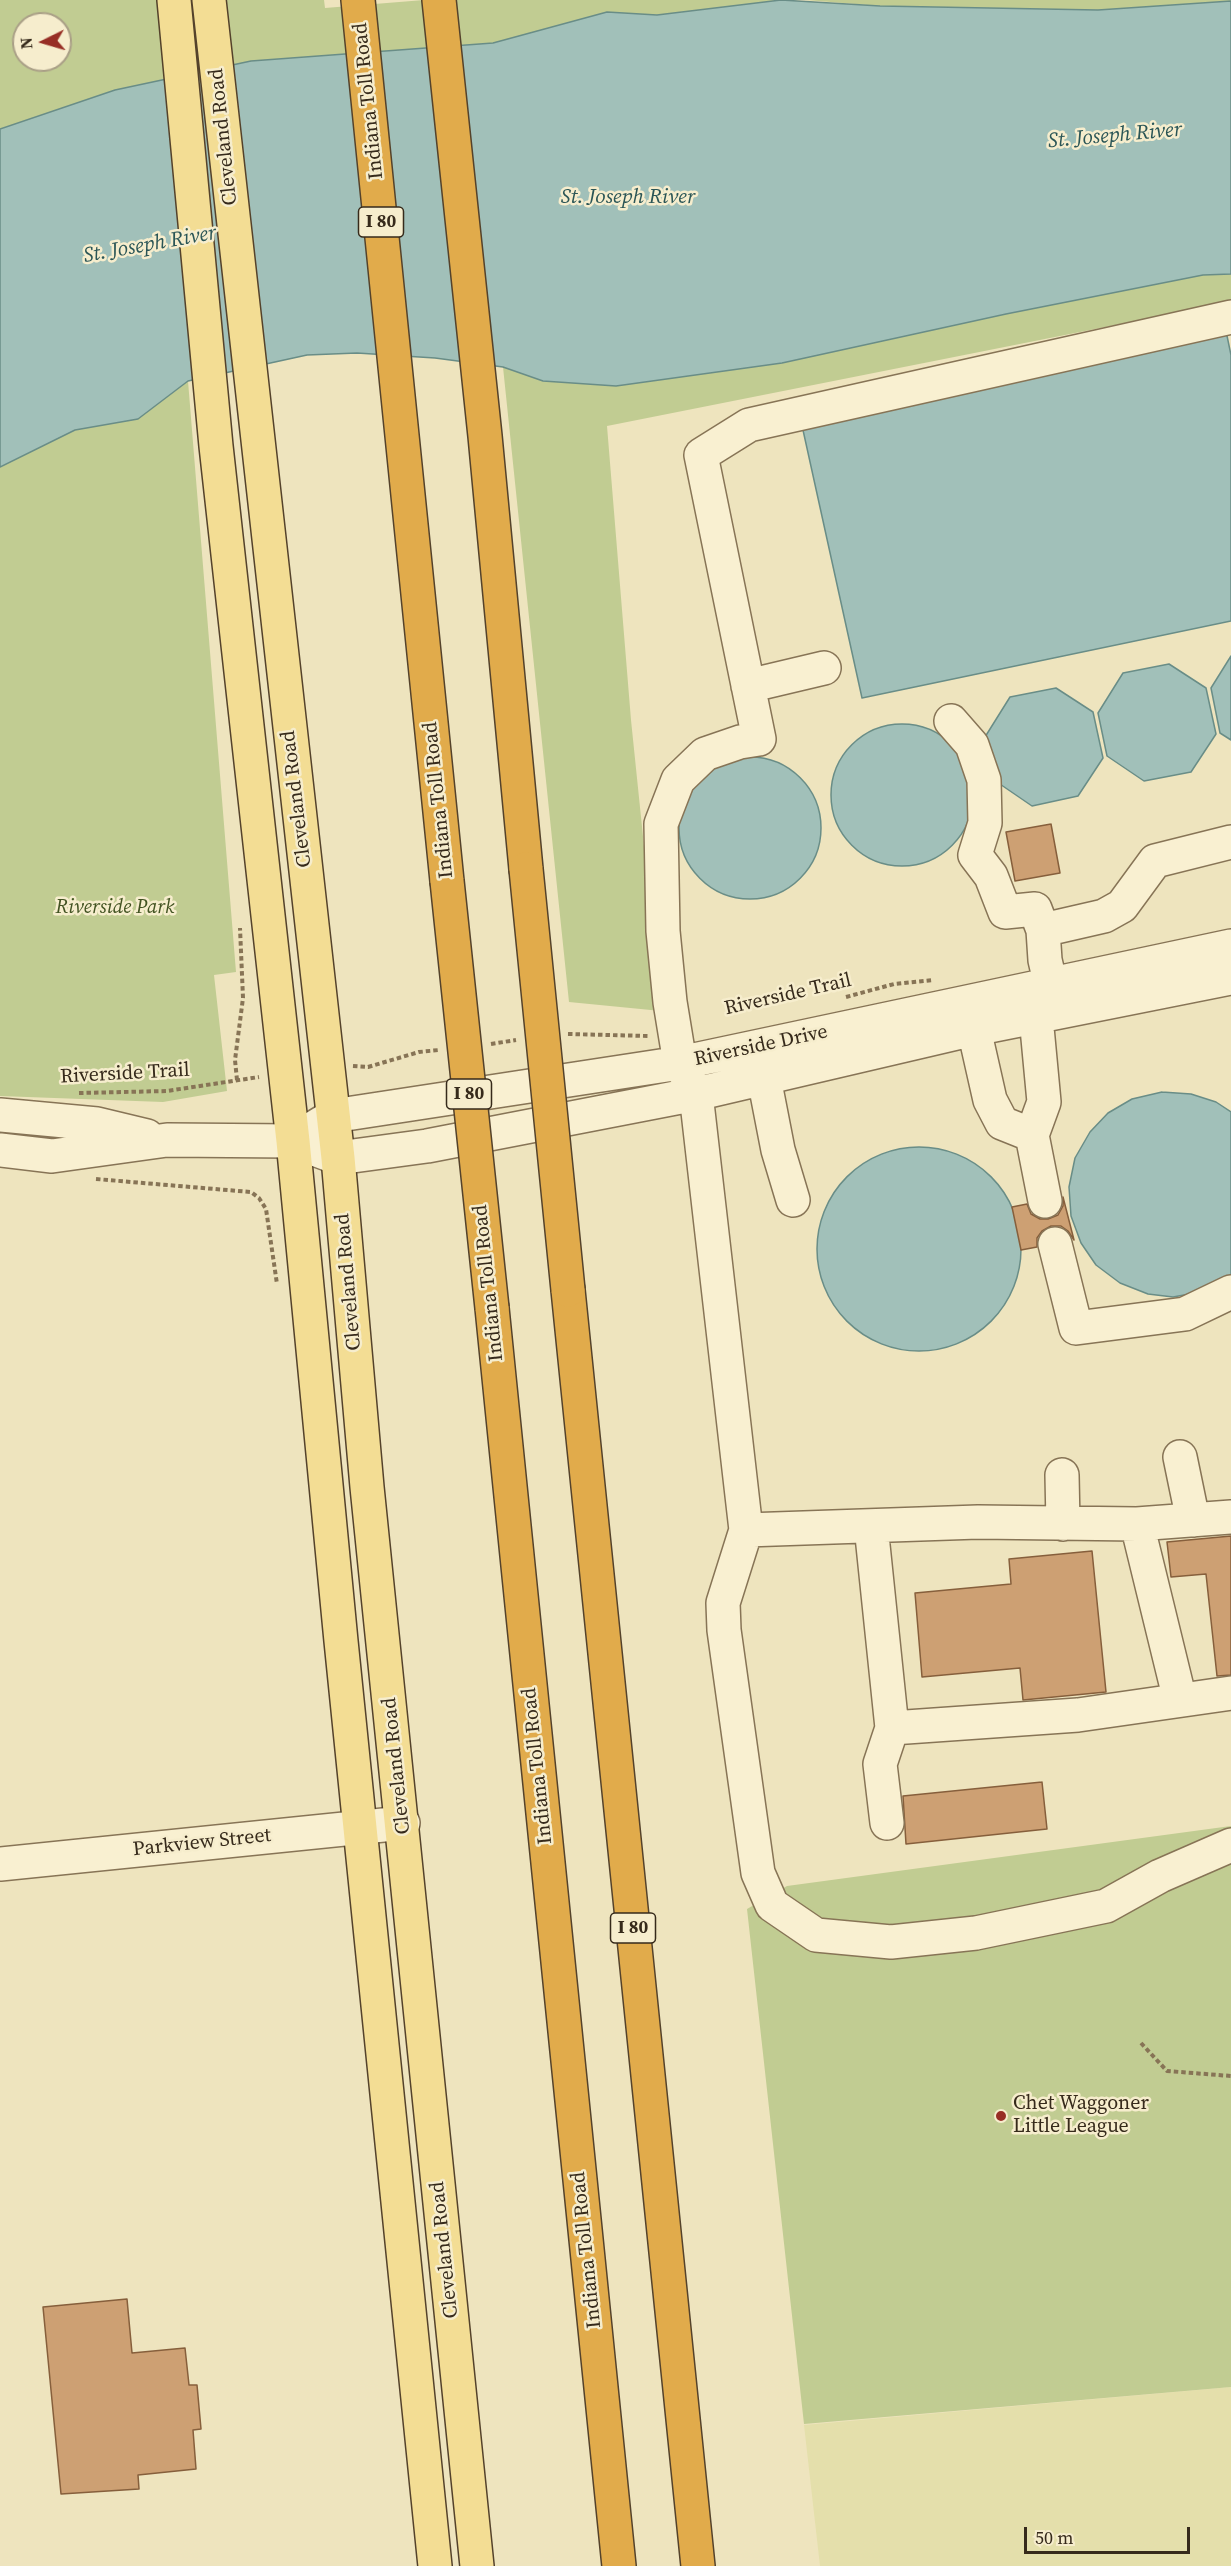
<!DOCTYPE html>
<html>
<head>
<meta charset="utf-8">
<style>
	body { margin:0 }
	#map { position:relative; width:1231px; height:2566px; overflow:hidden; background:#eee4be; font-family:"Source Serif 4",serif }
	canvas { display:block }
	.north { position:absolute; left:12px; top:12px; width:60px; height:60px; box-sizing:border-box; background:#f6edcd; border:2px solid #a99f86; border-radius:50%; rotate:265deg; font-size:16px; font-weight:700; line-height:24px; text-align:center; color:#362a1b }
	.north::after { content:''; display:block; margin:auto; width:21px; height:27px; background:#972e25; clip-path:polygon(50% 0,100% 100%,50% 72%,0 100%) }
	.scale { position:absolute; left:1024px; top:2527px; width:166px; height:27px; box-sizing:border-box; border:3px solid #362a1b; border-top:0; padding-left:8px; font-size:18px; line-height:21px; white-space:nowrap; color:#362a1b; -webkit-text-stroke:4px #f6edcd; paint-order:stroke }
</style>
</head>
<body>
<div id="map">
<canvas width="1231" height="2566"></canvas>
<div class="north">N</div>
<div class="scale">50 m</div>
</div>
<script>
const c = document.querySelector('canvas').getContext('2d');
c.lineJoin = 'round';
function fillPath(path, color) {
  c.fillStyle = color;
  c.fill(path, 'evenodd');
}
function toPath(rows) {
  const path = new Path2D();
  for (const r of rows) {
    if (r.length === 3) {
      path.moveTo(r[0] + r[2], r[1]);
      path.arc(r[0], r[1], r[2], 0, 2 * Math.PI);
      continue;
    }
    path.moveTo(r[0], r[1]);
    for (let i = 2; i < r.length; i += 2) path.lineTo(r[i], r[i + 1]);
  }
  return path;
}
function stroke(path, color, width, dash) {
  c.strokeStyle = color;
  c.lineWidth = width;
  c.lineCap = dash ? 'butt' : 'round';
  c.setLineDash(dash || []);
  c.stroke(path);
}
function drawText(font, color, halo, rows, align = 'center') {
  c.font = font + ' "Source Serif 4",serif';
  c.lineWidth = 5;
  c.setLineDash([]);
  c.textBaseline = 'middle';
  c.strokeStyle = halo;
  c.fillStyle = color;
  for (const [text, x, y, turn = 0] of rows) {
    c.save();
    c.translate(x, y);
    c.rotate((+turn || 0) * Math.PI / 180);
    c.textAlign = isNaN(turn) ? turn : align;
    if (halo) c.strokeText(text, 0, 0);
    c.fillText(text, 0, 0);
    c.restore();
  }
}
fillPath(toPath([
	[1231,2387,1231,2566,820,2566,804,2425]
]), '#e4dfab');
fillPath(toPath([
	[0,0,324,0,325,8,424,0,781,0,657,15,607,12,493,43,251,61,115,90,0,129],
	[24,24,60,24,60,60,24,60],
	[806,0,1231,0,1231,1,1098,10,880,6],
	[1231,274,1231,302,607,426,631,720,661,1011,569,1002,503,367,543,381,616,386,782,363,1006,314,1203,275],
	[188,381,236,972,214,975,227,1091,163,1102,0,1096,0,467,75,430,138,419],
	[1231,1826,1231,2387,804,2424,747,1909,787,1886]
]), '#c1cc92');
const water = toPath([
	[781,0,880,6,1098,10,1231,1,1231,274,1203,275,1006,314,782,363,616,386,543,381,503,367,435,358,357,353,307,355,188,381,138,419,75,430,0,467,0,129,115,90,251,61,493,43,607,12,657,15,781,0],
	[1226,331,1231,355,1231,621,862,698,801,421,1226,331],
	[1231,656,1231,740,1220,733,1211,688,1231,656],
	[1169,664,1206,688,1216,734,1191,772,1144,781,1107,756,1098,713,1123,673,1169,664],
	[1056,688,1093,712,1103,758,1078,796,1032,806,994,780,985,737,1010,697,1056,688],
	[902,795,71],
	[750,828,71],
	[1162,1092,1191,1094,1216,1102,1231,1112,1231,1278,1206,1291,1173,1297,1148,1294,1120,1283,1096,1265,1081,1243,1071,1216,1069,1187,1075,1158,1090,1132,1108,1113,1132,1099,1162,1092],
	[919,1249,102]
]);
fillPath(water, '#a1c0b9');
stroke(water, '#698d87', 1.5);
const building = toPath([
	[1051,824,1060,873,1015,881,1006,832,1051,824],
	[1063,1197,1074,1240,1068,1231,1061,1226,1051,1226,1042,1231,1037,1238,1037,1247,1021,1250,1012,1207,1027,1204,1031,1214,1040,1219,1048,1219,1058,1215,1063,1206,1063,1197],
	[1231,1536,1231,1675,1217,1676,1206,1574,1171,1577,1167,1542,1231,1536],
	[1092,1551,1106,1692,1023,1700,1020,1668,922,1677,915,1593,1011,1584,1009,1559,1092,1551],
	[1042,1782,1047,1829,906,1844,903,1796,1042,1782],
	[127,2299,132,2353,185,2348,189,2385,197,2385,201,2429,193,2430,196,2469,138,2475,139,2489,61,2494,43,2307,127,2299]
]);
fillPath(building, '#cda073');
stroke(building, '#865f3c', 1.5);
const minor = toPath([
	[1231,317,749,425,701,455,759,739,740,742,705,754,678,780,661,824,663,931,670,1002,680,1063,696,1094,746,1530,723,1603,724,1630,758,1873,772,1905,816,1935,891,1942,976,1933,1106,1906,1160,1876,1231,1845],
	[748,686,824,668],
	[951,721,972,745,984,780,985,823,975,855,991,876,1005,912,1035,909,1043,930,1104,916,1122,906,1155,861,1231,842],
	[969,1007,990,1100,1002,1123,1032,1135,1044,1102,1036,1017,1051,986,1045,960,1043,930],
	[764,1078,778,1150,793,1200],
	[0,1115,97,1124,147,1136],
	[310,1130,333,1116,680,1063,1231,946],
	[1032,1135,1045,1201],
	[0,1150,52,1156,167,1140,293,1141,338,1158,427,1146,696,1094,974,1029,1231,978],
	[1055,1244,1076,1328,1185,1314,1231,1292],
	[1180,1457,1193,1520],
	[1062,1475,1063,1524],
	[1137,1524,1231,1517],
	[871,1526,892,1728,1078,1715,1231,1693],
	[746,1530,978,1522,1137,1524,1180,1700],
	[887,1823,880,1764,892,1728],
	[0,1864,403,1823]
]);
const major = toPath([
	[174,0,216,446,293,1141,341,1641,435,2566],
	[209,0,338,1158,367,1487,477,2566]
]);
const highway = toPath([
	[358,0,447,881],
	[439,0,485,436,526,869],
	[568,1290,698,2566],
	[492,1308,619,2566]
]);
stroke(minor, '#877456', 36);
stroke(major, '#54422b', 36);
stroke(highway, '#54422b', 36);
stroke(toPath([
	[846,997,894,984,933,980],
	[568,1034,648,1036],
	[491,1044,516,1040],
	[353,1066,368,1067,419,1052,439,1050],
	[237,1080,235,1060,243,998,240,928],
	[79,1093,167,1091,259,1077],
	[96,1179,251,1192,259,1198,266,1209,277,1284],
	[1141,2043,1167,2071,1231,2076]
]), '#877456', 4, [4.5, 3]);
stroke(minor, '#f9f0d1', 33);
stroke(major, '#f3dd94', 33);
stroke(highway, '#e1ab4b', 33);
const highwayBridge = toPath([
	[526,869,568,1290],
	[447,881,492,1308]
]);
stroke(highwayBridge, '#54422b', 36, []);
stroke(highwayBridge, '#e1ab4b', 33);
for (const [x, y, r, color] of [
	[1001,2116,6,"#972e25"]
]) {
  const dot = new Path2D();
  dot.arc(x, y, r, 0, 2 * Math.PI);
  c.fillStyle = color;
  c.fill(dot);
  stroke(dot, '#f6edcd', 2);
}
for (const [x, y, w] of [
	[381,222,45],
	[469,1094,45],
	[633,1928,45]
]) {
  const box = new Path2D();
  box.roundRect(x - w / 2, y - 15, w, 30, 4.5);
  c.fillStyle = '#f6edcd';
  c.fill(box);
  stroke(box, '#362a1b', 1.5);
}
drawText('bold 18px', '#362a1b', null, [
	["I 80",381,222],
	["I 80",469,1094],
	["I 80",633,1928]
]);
drawText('20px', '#362a1b', '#f6edcd', [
	["Indiana Toll Road",369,101,-96],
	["Cleveland Road",224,137,-96],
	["Cleveland Road",297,799,-97],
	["Indiana Toll Road",439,800,-96],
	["Riverside Trail",788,995,-13],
	["Riverside Drive",761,1046,-12],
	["Riverside Trail",125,1074,-3],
	["Cleveland Road",349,1282,-95],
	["Indiana Toll Road",489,1283,-96],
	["Cleveland Road",397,1766,-96],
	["Indiana Toll Road",538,1766,-96],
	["Parkview Street",202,1843,-6],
	["Cleveland Road",445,2250,-96],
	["Indiana Toll Road",587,2250,-96]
]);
drawText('italic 20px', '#425322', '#f6edcd', [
	["Riverside Park",115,908]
]);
drawText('20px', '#362a1b', '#f6edcd', [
	["Chet Waggoner",1013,2104],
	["Little League",1013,2127]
], 'left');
drawText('italic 21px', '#2a5556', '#f6edcd', [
	["St. Joseph River",1115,136,-5],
	["St. Joseph River",628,198],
	["St. Joseph River",150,245,-10]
]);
</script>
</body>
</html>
